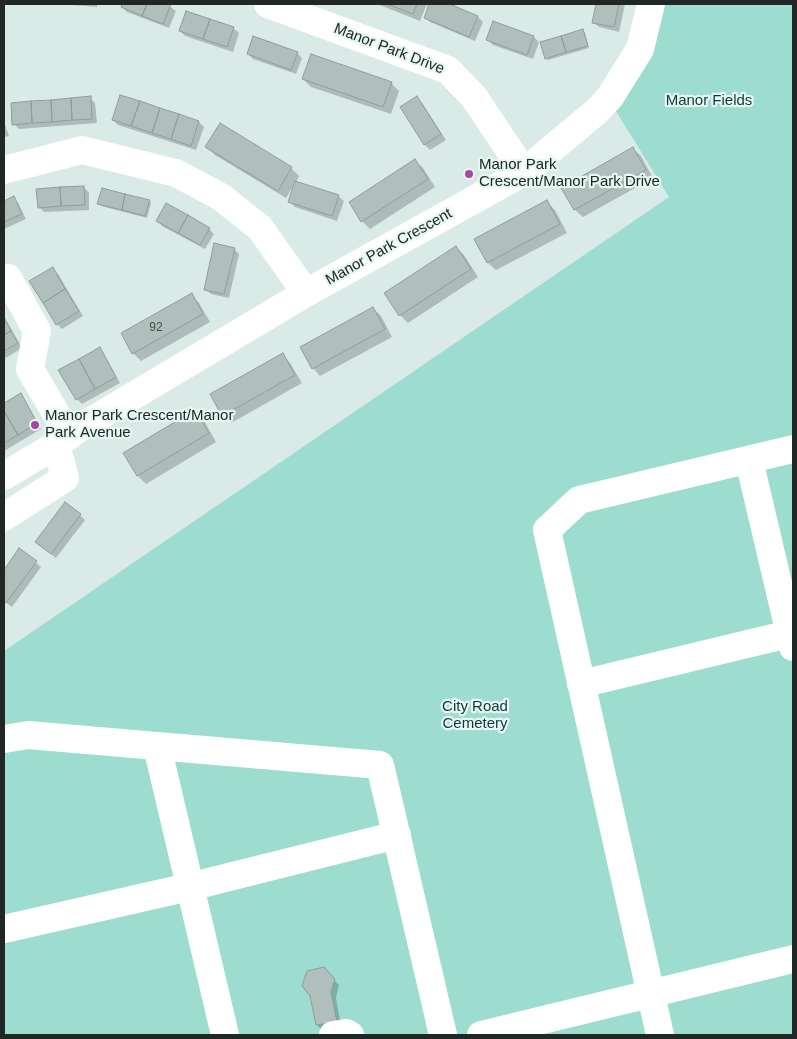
<!DOCTYPE html>
<html>
<head>
<meta charset="utf-8">
<style>
	body { margin:0 }
	#map { position:relative; width:797px; height:1039px; overflow:hidden; background:#daeae6; font-family:Helvetica,sans-serif }
	canvas { display:block }
	.frame { position:absolute; inset:0; border:5px solid #212725; pointer-events:none }
</style>
</head>
<body>
<div id="map">
<canvas width="797" height="1039"></canvas>
<div class="frame"></div>
</div>
<script>
const c = document.querySelector('canvas').getContext('2d');
c.lineJoin = 'round';
function fillPath(path, color) {
  c.fillStyle = color;
  c.fill(path, 'evenodd');
}
function toPath(rows) {
  const path = new Path2D();
  for (const r of rows) {
    path.moveTo(r[0], r[1]);
    for (let i = 2; i < r.length; i += 2) path.lineTo(r[i], r[i + 1]);
  }
  return path;
}
function stroke(path, color, width, dash) {
  c.strokeStyle = color;
  c.lineWidth = width;
  c.lineCap = dash ? 'butt' : 'round';
  c.setLineDash(dash || []);
  c.stroke(path);
}
function drawText(font, color, halo, rows, align = 'center') {
  c.font = font + ' Helvetica,sans-serif';
  c.lineWidth = 4.5;
  c.setLineDash([]);
  c.textBaseline = 'middle';
  c.strokeStyle = halo;
  c.fillStyle = color;
  for (const [text, x, y, turn = 0] of rows) {
    c.save();
    c.translate(x, y);
    c.rotate((+turn || 0) * Math.PI / 180);
    c.textAlign = isNaN(turn) ? turn : align;
    if (halo) c.strokeText(text, 0, 0);
    c.fillText(text, 0, 0);
    c.restore();
  }
}
fillPath(toPath([
	[662,4,793,4,793,1035,4,1035,4,651,669,197,614,108]
]), '#9dddcf');
fillPath(toPath([
	[59,4,97,4,97,7],
	[123,4,166,4,176,11,169,28,127,12,122,7],
	[377,4,427,4,420,21],
	[431,4,447,4,478,17,483,22,475,41,430,22,425,17],
	[597,4,625,4,619,32,599,27,593,22],
	[233,28,239,33,233,52,185,36,180,31],
	[583,30,585,33,589,48,548,60,546,58],
	[534,37,539,42,533,59,493,45,488,40],
	[297,53,302,58,296,74,253,59,248,54],
	[303,79,391,83,399,91,391,114,311,87],
	[90,98,95,103,97,123,19,129,14,124],
	[417,98,422,103,446,140,430,150,425,145,402,107],
	[113,120,199,122,204,127,196,150,118,125],
	[4,122,9,136,4,137],
	[220,125,291,168,299,176,296,182,338,196,344,201,337,221,295,207,290,202,294,185,286,198,215,155,207,147],
	[633,149,641,156,653,178,583,217,575,210,563,188],
	[415,161,423,168,435,187,370,229,362,221],
	[83,187,89,192,89,210,44,212,39,207],
	[13,198,18,203,26,219,4,229,4,202],
	[149,201,151,203,147,218,101,206,99,204],
	[547,202,555,210,567,233,496,270,488,263],
	[157,220,209,229,214,234,205,249,162,226],
	[456,247,464,255,478,277,408,323,400,315],
	[234,249,239,254,229,298,211,294,205,289],
	[53,269,58,274,83,316,62,329,57,324],
	[191,295,199,303,210,322,141,361,133,353],
	[373,308,381,316,392,337,320,376,313,368],
	[4,316,22,348,4,359],
	[99,349,104,354,120,383,82,404,77,399],
	[282,355,290,363,302,383,231,423,223,415,212,394],
	[20,395,25,400,41,429,4,451,4,405],
	[195,411,203,419,216,442,146,484,138,476,125,453],
	[80,515,85,520,56,558,36,542],
	[20,550,41,567,12,607,4,601,4,572],
	[323,969,339,985,336,998,341,1026,322,1030,317,1025]
]), '#0003');
const building = toPath([
	[122,4,147,4,142,16,121,7,122,4],
	[147,4,171,4,163,24,142,16,147,4],
	[387,4,417,4,413,14,387,4],
	[429,4,450,4,478,16,469,37,424,18,429,4],
	[596,4,619,4,614,27,592,23,596,4],
	[186,11,210,19,203,39,179,31,186,11],
	[210,19,234,27,227,47,203,39,210,19],
	[493,21,534,36,527,55,486,40,493,21],
	[583,29,588,46,566,52,561,36,583,29],
	[253,36,298,52,291,70,247,54,253,36],
	[561,36,566,52,545,59,540,42,561,36],
	[311,54,392,82,383,107,302,79,311,54],
	[120,95,140,101,131,126,112,120,120,95],
	[91,96,92,119,72,120,71,98,91,96],
	[417,96,441,134,424,145,400,107,417,96],
	[71,98,72,120,52,122,51,100,71,98],
	[51,100,52,122,32,123,31,101,51,100],
	[31,101,32,123,12,125,11,103,31,101],
	[140,101,160,108,152,133,131,126,140,101],
	[160,108,179,114,171,139,152,133,160,108],
	[179,114,199,121,191,146,171,139,179,114],
	[220,123,292,167,278,191,205,147,220,123],
	[633,147,646,170,574,210,561,188,633,147],
	[415,159,428,179,361,222,349,202,415,159],
	[295,181,339,195,332,216,288,202,295,181],
	[84,186,85,205,61,206,60,187,84,186],
	[60,187,61,206,38,208,36,189,60,187],
	[102,188,125,194,122,210,97,204,102,188],
	[125,194,150,200,145,216,122,210,125,194],
	[14,196,22,214,4,222,4,201,14,196],
	[547,200,560,224,487,263,474,239,547,200],
	[166,203,188,215,178,233,156,221,166,203],
	[188,215,210,228,200,245,178,233,188,215],
	[214,243,235,248,224,294,204,290,214,243],
	[456,246,471,269,399,316,384,293,456,246],
	[53,267,65,289,43,303,29,281,53,267],
	[65,289,79,311,56,325,43,303,65,289],
	[192,293,203,314,132,354,121,333,192,293],
	[373,307,385,329,312,369,300,347,373,307],
	[4,318,11,331,4,335,4,318],
	[11,331,18,343,4,351,4,335,11,331],
	[100,347,116,377,95,389,79,359,100,347],
	[283,353,295,375,222,416,210,394,283,353],
	[79,359,95,389,76,400,58,370,79,359],
	[21,393,37,423,18,435,4,411,4,403,21,393],
	[195,410,209,433,137,476,123,453,195,410],
	[4,411,18,435,4,443,4,411],
	[65,502,81,514,51,554,35,542,65,502],
	[19,548,37,561,6,603,4,601,4,570,19,548],
	[324,967,335,979,331,992,337,1022,316,1025,310,996,302,986,307,971,324,967]
]);
fillPath(building, '#b0bfbb');
stroke(building, '#8f9e9b', 1);
stroke(toPath([
	[268,4,448,70,474,97,524,172],
	[4,170,82,150,176,173,221,197,260,228,306,293],
	[8,278,37,331,30,369,69,436],
	[749,460,793,647],
	[4,476,56,445,81,427,306,293,524,172,597,111,610,97,640,49,651,4],
	[4,517,65,478,56,445],
	[581,684,793,633],
	[4,739,28,735,380,765,443,1035],
	[157,746,225,1035],
	[4,929,189,887,397,835],
	[333,1035,346,1033,350,1035],
	[481,1035,793,959],
	[660,1035,547,530,579,500,793,449]
]), '#fff', 28);
for (const [x, y, r, color] of [
	[469,174,5,"#ac44a7"],
	[35,425,5,"#ac44a7"]
]) {
  const dot = new Path2D();
  dot.arc(x, y, r, 0, 2 * Math.PI);
  c.fillStyle = color;
  c.fill(dot);
  stroke(dot, '#e7f7f3', 2);
}
drawText('12px', '#454d4a', null, [
	["92",156,328]
]);
drawText('15px', '#212725', '#e7f7f3', [
	["Manor Park Drive",389,49,21],
	["Manor Park Crescent",389,247,-29]
]);
drawText('15px', '#0b3c34', '#e7f7f3', [
	["Manor Fields",709,101],
	["City Road",475,707],
	["Cemetery",475,724]
]);
drawText('15px', '#212725', '#e7f7f3', [
	["Manor Park",479,165],
	["Crescent/Manor Park Drive",479,182],
	["Manor Park Crescent/Manor",45,416],
	["Park Avenue",45,433]
], 'left');
</script>
</body>
</html>
